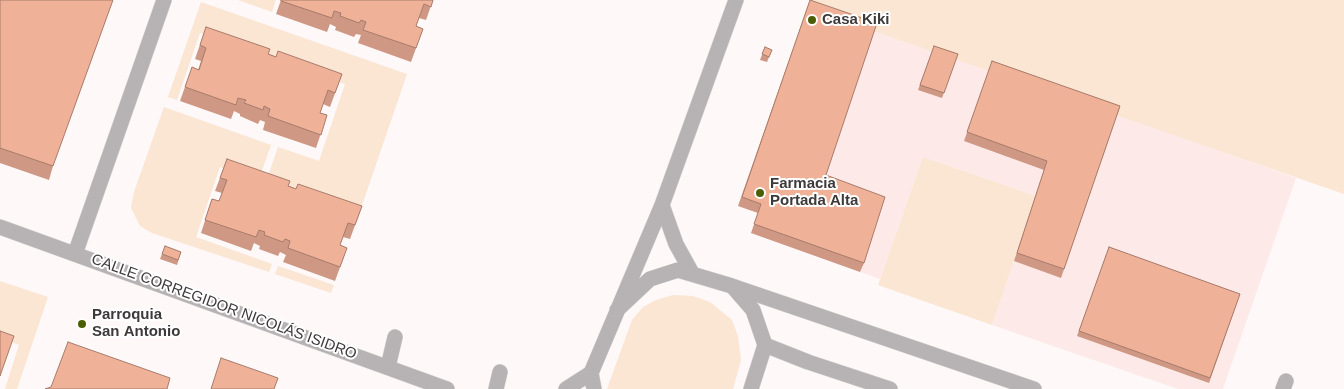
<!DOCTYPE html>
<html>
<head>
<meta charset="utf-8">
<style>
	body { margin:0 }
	canvas { display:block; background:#fef8f8 }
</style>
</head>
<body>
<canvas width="1344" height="389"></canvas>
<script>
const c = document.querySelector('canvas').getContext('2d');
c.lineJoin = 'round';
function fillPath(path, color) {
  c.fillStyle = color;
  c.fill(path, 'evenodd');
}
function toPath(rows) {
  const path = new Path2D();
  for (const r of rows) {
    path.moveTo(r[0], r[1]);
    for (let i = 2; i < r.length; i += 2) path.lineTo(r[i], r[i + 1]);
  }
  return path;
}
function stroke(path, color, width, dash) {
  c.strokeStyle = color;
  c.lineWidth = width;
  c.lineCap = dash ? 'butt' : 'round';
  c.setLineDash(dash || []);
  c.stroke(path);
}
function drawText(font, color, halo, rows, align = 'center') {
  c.font = font + ' Arial,sans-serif';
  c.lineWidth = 4;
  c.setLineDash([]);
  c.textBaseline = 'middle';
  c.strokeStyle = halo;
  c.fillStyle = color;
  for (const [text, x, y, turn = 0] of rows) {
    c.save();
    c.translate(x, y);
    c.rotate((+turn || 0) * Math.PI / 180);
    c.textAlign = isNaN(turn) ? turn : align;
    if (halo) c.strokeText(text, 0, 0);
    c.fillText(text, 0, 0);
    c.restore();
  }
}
fillPath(toPath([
	[807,8,1139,122,1296,178,1223,389,1178,389,992,325,1036,196,923,157,880,279,751,233,758,213,738,206]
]), '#fdeae8');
fillPath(toPath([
	[238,0,276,0,272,12],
	[810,0,1344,0,1344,194,807,8],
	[201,2,407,74,359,214,266,182,278,147,319,161,345,84,200,33,177,100,168,97],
	[164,107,271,145,259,179,220,167,196,237,272,264,269,272,152,233,140,226,131,208,134,192],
	[923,157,1036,196,992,325,878,285],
	[278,266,334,285,331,293,275,274],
	[0,281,48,297,17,389,5,389,19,345,0,338],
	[673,295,693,296,710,302,732,320,738,336,741,360,733,389,607,389,632,320,643,307,656,300]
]), '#fbe5d3');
const minor = toPath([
	[662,205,676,244,692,273],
	[0,227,447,389],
	[75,254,164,0],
	[733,287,753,310,765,345,751,389],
	[617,310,650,279,678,270,732,286,1034,389],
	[765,345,808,362,890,389],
	[388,367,395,337],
	[496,389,500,372],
	[566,389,591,373],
	[594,389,591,373,662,205,736,0],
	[1283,389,1286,381]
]);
stroke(minor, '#dbd6d6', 16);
stroke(minor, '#b7b3b4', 15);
fillPath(toPath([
	[0,0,53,166,49,180,0,163],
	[281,0,433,0,426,20,419,18,416,26,423,29,411,62,358,43,361,35,356,34,354,37,335,30,336,27,330,24,327,32,276,14],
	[810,0,826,175,864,263,860,272,751,233,758,213,738,206],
	[206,27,276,57,342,74,330,107,323,104,320,113,327,115,316,148,263,130,265,122,260,120,258,124,240,116,240,114,234,111,231,119,180,101,192,67,198,70,201,61,195,59],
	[934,46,958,54,942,98,918,90],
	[765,47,772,50,767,62,760,60],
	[992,61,1120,106,1061,278,1014,261,1044,170,964,141],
	[227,159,296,189,362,206,350,239,343,237,340,245,347,248,335,281,283,262,286,255,280,252,278,256,259,249,260,246,254,243,251,251,201,233,212,199,219,201,222,193,215,191],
	[165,246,181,252,177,265,160,259],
	[1109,247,1240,294,1209,383,1077,336]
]), '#ce9884');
const building = toPath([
	[0,0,113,0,53,166,0,148,0,0],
	[281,0,433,0,431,7,424,4,416,26,423,29,416,48,363,30,366,22,361,20,359,23,340,16,341,13,334,11,332,18,281,1,281,0],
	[810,0,877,23,826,175,885,197,864,263,754,224,761,204,742,197,810,0],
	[206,27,270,49,268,54,276,57,278,51,342,74,335,93,328,90,320,113,327,115,321,135,268,116,270,109,264,106,263,110,244,103,246,100,238,98,236,105,185,87,192,67,199,70,206,48,200,45,206,27],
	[934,46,958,54,944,93,920,85,934,46],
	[765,47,772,50,769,57,762,54,765,47],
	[992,61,1120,106,1064,269,1017,253,1047,161,967,132,992,61],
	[227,159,290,181,288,186,296,189,298,184,362,206,355,225,348,223,340,245,347,248,340,267,288,248,290,241,285,239,283,242,264,235,265,232,259,230,256,237,205,220,212,199,219,201,227,180,220,178,227,159],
	[165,246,181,252,178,260,162,254,165,246],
	[1109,247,1240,294,1210,378,1079,331,1109,247],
	[0,331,14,336,0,376,0,331],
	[68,342,170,378,167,389,45,389,51,387,68,342],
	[221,358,278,378,274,389,211,389,221,358]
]);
fillPath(building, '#f0b199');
stroke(building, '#a87c6b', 1);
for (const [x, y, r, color] of [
	[812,20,5,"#4b5e05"],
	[760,193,5,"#4b5e05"],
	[82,324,5,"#4b5e05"]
]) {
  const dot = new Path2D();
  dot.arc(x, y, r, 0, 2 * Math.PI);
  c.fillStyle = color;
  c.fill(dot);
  stroke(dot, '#fff', 2);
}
drawText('bold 15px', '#3e3a3a', '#fff', [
	["Casa Kiki",822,20],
	["Farmacia",770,184],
	["Portada Alta",770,201],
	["Parroquia",92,315],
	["San Antonio",92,332]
], 'left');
drawText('15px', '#3e3a3a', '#fff', [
	["CALLE CORREGIDOR NICOLÁS ISIDRO",224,307,20]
]);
</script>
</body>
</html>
